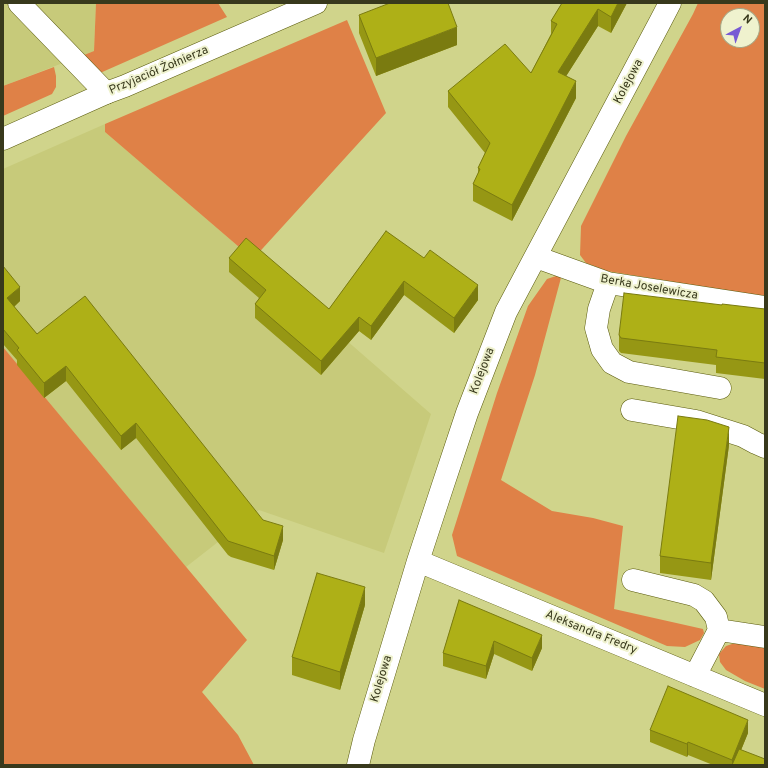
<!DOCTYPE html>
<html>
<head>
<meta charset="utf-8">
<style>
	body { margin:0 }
	#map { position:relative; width:768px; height:768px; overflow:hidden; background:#d0d48b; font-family:Overpass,sans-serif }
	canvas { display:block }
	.frame { position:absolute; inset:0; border:4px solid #38391c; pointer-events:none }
	.north { position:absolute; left:720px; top:8px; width:40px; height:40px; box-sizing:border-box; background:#eff2ce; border:1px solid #a6a887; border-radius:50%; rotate:41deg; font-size:11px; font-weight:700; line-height:16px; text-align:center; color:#38391c }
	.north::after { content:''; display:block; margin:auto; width:14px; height:18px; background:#775ad4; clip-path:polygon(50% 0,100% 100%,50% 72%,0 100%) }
</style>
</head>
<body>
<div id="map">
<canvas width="768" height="768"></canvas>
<div class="frame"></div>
<div class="north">N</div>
</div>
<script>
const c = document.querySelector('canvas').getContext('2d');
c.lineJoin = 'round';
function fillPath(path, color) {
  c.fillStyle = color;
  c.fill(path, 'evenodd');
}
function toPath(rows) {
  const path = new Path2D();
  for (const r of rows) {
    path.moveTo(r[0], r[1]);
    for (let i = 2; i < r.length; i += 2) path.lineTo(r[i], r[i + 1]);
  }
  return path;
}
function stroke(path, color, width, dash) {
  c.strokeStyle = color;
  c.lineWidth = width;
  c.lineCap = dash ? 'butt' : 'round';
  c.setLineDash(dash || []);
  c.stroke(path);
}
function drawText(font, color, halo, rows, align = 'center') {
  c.font = font + ' Overpass,sans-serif';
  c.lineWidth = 4;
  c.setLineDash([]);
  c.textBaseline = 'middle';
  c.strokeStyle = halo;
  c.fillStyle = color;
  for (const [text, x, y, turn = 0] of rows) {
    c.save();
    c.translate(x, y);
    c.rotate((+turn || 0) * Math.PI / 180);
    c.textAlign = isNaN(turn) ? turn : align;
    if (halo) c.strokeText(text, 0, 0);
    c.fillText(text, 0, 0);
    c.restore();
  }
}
fillPath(toPath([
	[3,3,96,3,94,51,3,86],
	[105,124,105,132,253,259,431,414,384,553,259,510,186,567,3,347,3,169]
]), '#c7ca7a');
fillPath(toPath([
	[96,3,218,3,227,17,91,77,69,61,94,51],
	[698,3,765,3,765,297,607,271,586,263,580,255,581,226,626,136,693,14],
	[728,16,752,16,752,40,728,40],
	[347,20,386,113,253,259,105,132,105,124],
	[54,67,56,76,56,87,52,94,3,116,3,86],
	[562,274,535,375,501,480,552,511,593,518,623,526,614,609,703,629,704,633,700,640,685,647,667,646,457,556,452,535,497,393,528,306,547,279],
	[3,347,247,640,202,692,238,735,254,765,3,765],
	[735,643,765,648,765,689,745,681,726,670,720,662,719,654,726,646]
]), '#df8147');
const minor = toPath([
	[19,3,106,93],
	[536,257,608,283,765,307],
	[608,283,599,309,596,328,602,349,612,363,629,372,720,388],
	[632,410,696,421,743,436,756,443,765,447],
	[418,561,765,705],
	[633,580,694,595,704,601,716,617,719,630],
	[695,676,719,630,765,637],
	[358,765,364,740,418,561,443,485,467,413,506,312,659,24,670,3]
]);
const major = toPath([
	[3,139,106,93,125,86,316,3]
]);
stroke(minor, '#595a0c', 23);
stroke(major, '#595a0c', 23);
stroke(minor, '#fff', 22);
stroke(major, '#fff', 22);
fillPath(toPath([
	[562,3,627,3,611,33,598,26,566,76,576,98,512,221,473,201,473,184,478,174,478,168,485,153,448,107,448,91,531,73,551,34,551,21],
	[359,15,457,45,376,76,359,33],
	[386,231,478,300,454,333,404,295,371,340,359,331,321,375,255,318,255,304,259,298,229,272,229,258,329,309],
	[3,266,20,301,14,307,37,334,263,520,283,540,274,570,231,557,228,555,136,438,121,450,66,381,44,398,17,365,17,360,3,344],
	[722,305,765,309,765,379,716,373,716,365,621,353,619,351,619,335],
	[729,445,711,580,660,573,660,556],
	[459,600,542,648,532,671,494,654,486,679,443,666,443,653],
	[365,605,340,690,292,675,292,657],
	[650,730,748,733,741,750,765,765,713,765,688,755,687,757,650,742]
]), '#969714');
fillPath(toPath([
	[618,3,627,3,611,33,611,17],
	[598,9,598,26,558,89,558,72],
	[457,27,457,45,376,76,376,58],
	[576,81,576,98,512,221,512,205],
	[404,281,404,295,371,340,371,326],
	[478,285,478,300,454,333,454,318],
	[20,287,20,301,7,313,7,298],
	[359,317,359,331,321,375,321,361],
	[66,366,66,381,44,398,44,383],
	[136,423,136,438,121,450,121,436],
	[729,427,729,445,711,580,711,563],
	[283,526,283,540,274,570,274,556],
	[365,587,365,605,340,690,340,672],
	[542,635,542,648,532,671,532,658],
	[494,641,494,654,486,679,486,666],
	[748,720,748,733,735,765,732,765,732,760],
	[688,742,688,755,687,757,687,744]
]), '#7a7b10');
const building = toPath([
	[390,3,448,3,457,27,376,58,359,15,390,3],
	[562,3,618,3,611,17,598,9,558,72,576,81,512,205,473,184,480,169,478,168,490,143,448,91,505,44,531,73,557,24,551,21,562,3],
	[386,231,424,258,430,250,478,285,454,318,404,281,371,326,359,317,321,361,255,304,266,290,229,258,246,238,329,309,386,231],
	[3,266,20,287,7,298,37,334,85,296,263,520,283,526,274,556,231,542,228,541,136,423,121,436,66,366,44,383,17,350,19,348,3,329,3,266],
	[624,293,722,305,722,304,765,309,765,363,716,357,717,350,621,338,619,335,624,293],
	[678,416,707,420,729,427,711,563,660,556,678,416],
	[317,573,365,587,340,672,292,657,317,573],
	[459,600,542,635,532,658,494,641,486,666,443,653,459,600],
	[668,686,748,720,732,760,688,742,687,744,650,730,668,686],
	[739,749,765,759,765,765,732,765,739,749]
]);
fillPath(building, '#aeb017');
stroke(building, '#7a7b10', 1);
drawText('12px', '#38391c', '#eff2ce', [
	["Przyjaciół Żołnierza",159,71,-23],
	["Kolejowa",629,82,-62],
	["Berka Joselewicza",649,288,10],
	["Kolejowa",483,371,-69],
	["Aleksandra Fredry",591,633,22],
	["Kolejowa",382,679,-73]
]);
</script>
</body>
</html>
